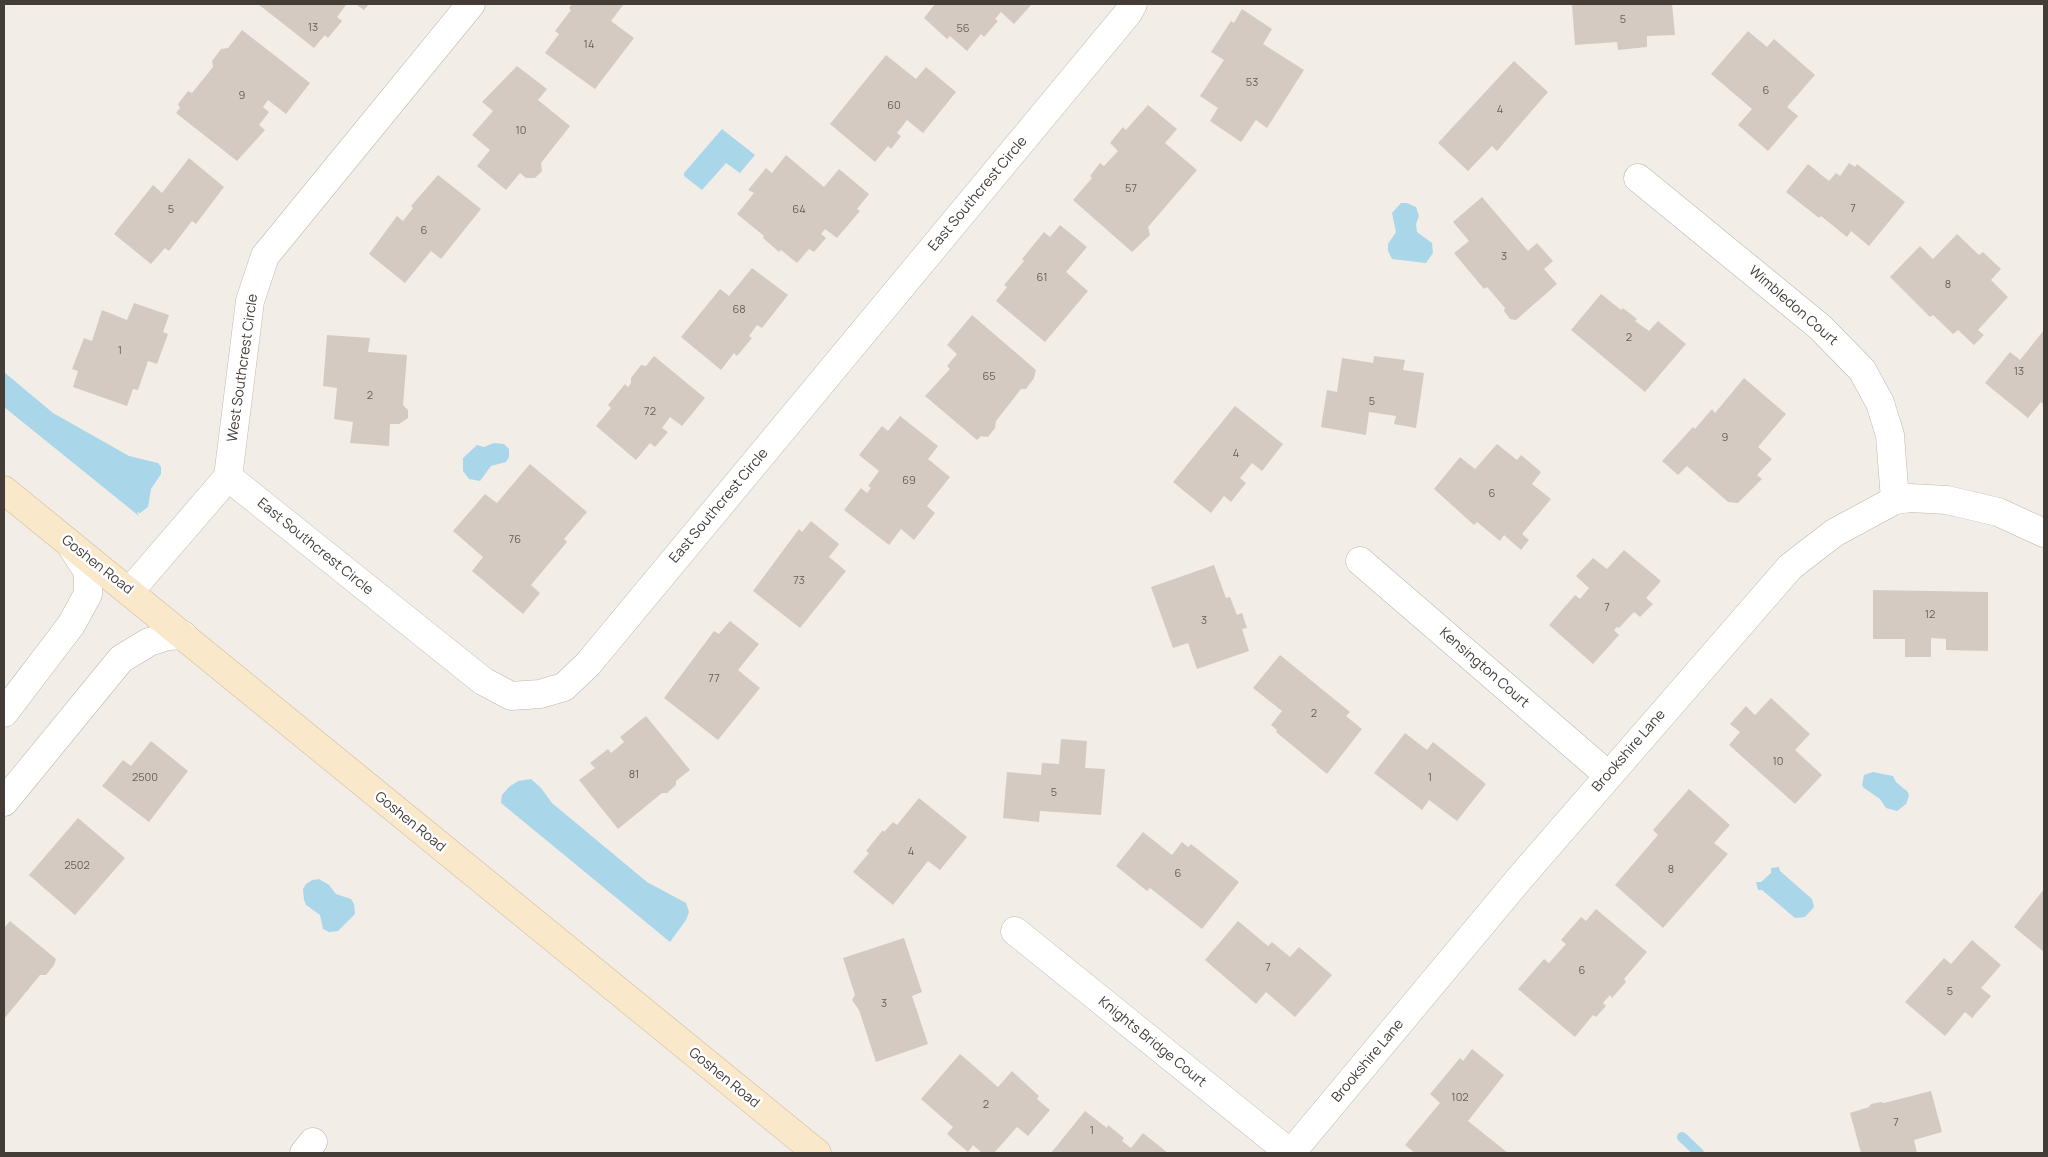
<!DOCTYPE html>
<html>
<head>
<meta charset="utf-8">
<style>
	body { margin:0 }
	#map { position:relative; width:2048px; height:1157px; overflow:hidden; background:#f2ede7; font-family:Manrope,sans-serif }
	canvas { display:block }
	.frame { position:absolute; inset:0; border:5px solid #443d37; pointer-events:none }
</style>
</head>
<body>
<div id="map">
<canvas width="2048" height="1157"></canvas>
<div class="frame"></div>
</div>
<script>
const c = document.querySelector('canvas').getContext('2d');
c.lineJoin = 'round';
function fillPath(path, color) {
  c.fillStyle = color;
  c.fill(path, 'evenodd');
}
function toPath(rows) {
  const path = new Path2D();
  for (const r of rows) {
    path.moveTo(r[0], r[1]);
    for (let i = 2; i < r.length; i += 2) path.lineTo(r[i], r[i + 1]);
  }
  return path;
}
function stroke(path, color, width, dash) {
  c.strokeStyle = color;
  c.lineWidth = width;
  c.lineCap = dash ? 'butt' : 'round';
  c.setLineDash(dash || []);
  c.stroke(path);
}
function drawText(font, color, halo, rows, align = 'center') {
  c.font = font + ' Manrope,sans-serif';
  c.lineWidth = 5;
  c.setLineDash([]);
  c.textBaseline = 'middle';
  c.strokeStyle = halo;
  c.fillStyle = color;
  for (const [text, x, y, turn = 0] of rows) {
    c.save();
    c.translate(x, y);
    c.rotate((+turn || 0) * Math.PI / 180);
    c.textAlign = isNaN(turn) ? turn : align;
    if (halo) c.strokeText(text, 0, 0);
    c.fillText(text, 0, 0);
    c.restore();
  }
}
fillPath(toPath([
	[722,129,755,155,740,173,726,163,702,190,684,176,684,173],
	[1401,203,1407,203,1416,207,1419,216,1416,224,1417,232,1432,243,1433,253,1426,263,1392,259,1388,251,1388,244,1396,232,1392,213],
	[4,372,53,413,129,456,158,463,161,467,161,474,151,489,148,507,140,513,137,512,139,516,4,407],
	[494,443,504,444,509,449,509,457,506,462,491,466,480,481,469,479,463,471,463,458,477,445,484,447],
	[1873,772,1893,776,1896,782,1908,792,1909,796,1906,804,1897,811,1886,808,1880,799,1864,788,1862,785,1864,775],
	[531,779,541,788,552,803,647,882,686,903,689,912,686,920,670,942,501,803,502,795,509,787,518,781],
	[1779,867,1780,871,1812,899,1814,907,1805,917,1795,918,1762,890,1758,890,1756,882,1761,882,1771,873,1771,868],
	[319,879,329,885,336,894,351,899,354,904,355,914,338,931,329,932,323,929,320,915,306,905,304,900,303,889,306,884,312,880]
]), '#a9d7e9');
stroke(toPath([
	[1682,1137,1699,1153]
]), '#a9d7e9', 10);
fillPath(toPath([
	[258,4,345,4,346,5,337,17,342,21,328,38,325,35,314,48],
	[355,4,369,4,364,10],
	[572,4,624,4,611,21,634,38,595,89,545,53,559,34,555,31,571,10,569,8],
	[935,4,1032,4,1014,24,1001,12,995,19,998,21,984,37,981,34,967,51,950,36,947,39,924,18],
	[1672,4,1675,35,1647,36,1647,47,1618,50,1617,42,1575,45,1572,5],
	[1242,9,1272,29,1263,44,1304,70,1267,128,1256,120,1241,142,1210,121,1218,108,1200,96,1224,60,1211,52,1231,21,1234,23],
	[242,30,310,83,286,114,268,100,263,107,269,112,259,125,265,130,237,161,176,113,180,108,178,104,188,91,192,93,213,67,212,61,221,49,228,48],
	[1748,31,1767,47,1774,39,1815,75,1787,107,1798,116,1768,151,1738,125,1752,109,1711,74],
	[886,55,916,79,926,67,956,92,923,133,907,120,897,133,901,136,891,149,888,146,875,162,830,124],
	[1514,61,1548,92,1497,151,1492,146,1468,171,1438,143],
	[517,66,547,89,538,100,570,126,541,163,542,171,535,178,526,178,520,173,506,190,477,166,490,150,472,135,493,111,482,102],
	[1148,105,1177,129,1165,143,1197,170,1148,227,1150,235,1132,252,1073,200,1092,178,1090,176,1100,163,1104,166,1118,151,1110,143,1123,127,1126,130],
	[786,155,824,187,839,169,869,194,857,209,860,211,837,238,825,229,821,234,826,238,814,252,809,249,797,263,781,250,779,252,763,238,764,236,737,214,754,193,748,190,766,168,772,173],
	[189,158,224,187,196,224,192,221,169,251,165,248,151,264,114,234,153,185,162,193],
	[1849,163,1855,167,1857,164,1905,202,1869,246,1851,231,1847,237,1821,216,1819,218,1786,192,1808,164,1829,181,1836,173,1840,176],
	[438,175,481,209,441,259,431,251,405,283,369,254,397,216,403,221,413,208,411,206],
	[1482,197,1528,251,1537,243,1553,261,1544,269,1557,284,1516,320,1510,319,1504,311,1505,308,1487,287,1484,289,1454,253,1469,241,1453,222],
	[1060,225,1087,247,1066,272,1088,291,1045,342,996,301,1007,287,1004,285,1024,261,1022,259,1044,232,1050,237],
	[1957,234,1979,255,1983,252,2001,269,1991,280,2008,297,1978,330,1984,335,1974,345,1958,330,1953,334,1933,315,1930,317,1890,277,1920,246,1933,259],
	[752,268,788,295,762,328,757,325,749,336,752,338,737,356,734,353,721,370,681,337,720,289,729,296],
	[1601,294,1621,310,1623,308,1637,319,1635,321,1649,331,1658,321,1686,344,1645,392,1571,330],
	[134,303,169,315,163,332,168,334,157,364,148,361,138,390,133,389,127,406,73,387,78,371,72,369,84,338,92,341,102,310,127,320],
	[972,315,1036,370,1034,378,1026,389,1021,389,996,421,995,428,988,437,981,436,977,440,925,396,950,369,947,366,957,354,947,345],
	[2044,330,2044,405,2041,402,2028,418,1985,383,2010,352,2020,360],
	[327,335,370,338,368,352,407,355,403,405,408,410,408,418,399,424,390,424,389,446,350,443,353,422,334,419,337,388,323,386],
	[654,356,705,398,682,426,670,417,662,428,668,432,655,447,650,443,636,460,596,426,611,408,608,405,625,384,628,387,631,383,631,378,641,365,646,366],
	[1374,356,1405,360,1403,370,1424,373,1416,428,1394,424,1396,416,1369,412,1366,435,1321,427,1327,390,1337,392,1342,358,1373,363],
	[1744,378,1786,414,1758,447,1772,459,1757,475,1762,479,1738,503,1728,502,1687,466,1678,475,1662,461,1693,427,1695,429,1712,409,1715,413],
	[1235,406,1283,444,1262,471,1252,463,1240,478,1246,483,1231,502,1224,496,1211,513,1173,482],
	[900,416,938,446,928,459,950,477,927,506,935,513,914,540,901,529,889,545,844,510,861,488,867,493,871,488,868,486,879,471,859,455,882,426,888,431],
	[1497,444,1517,460,1521,455,1541,472,1532,484,1551,499,1522,534,1529,540,1521,550,1504,535,1500,541,1477,522,1474,525,1434,489,1460,457,1475,469],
	[530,464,587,512,564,539,567,542,531,585,540,593,523,614,472,571,483,557,453,531,485,494,497,503],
	[811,521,839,544,829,557,846,571,800,628,753,591,799,529,802,532],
	[1624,550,1661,581,1646,598,1653,604,1640,617,1634,612,1619,628,1617,627,1614,630,1619,635,1593,664,1549,625,1575,595,1580,599,1589,588,1576,576,1593,558,1607,569],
	[1214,565,1226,598,1230,597,1237,615,1242,613,1247,628,1242,629,1249,651,1197,669,1188,643,1173,648,1151,587],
	[1873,590,1988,592,1988,651,1946,650,1946,639,1931,638,1931,657,1905,657,1905,639,1873,639],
	[730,621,759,644,738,670,760,688,718,740,664,698,714,631,719,634],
	[1280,655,1350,712,1346,716,1362,729,1327,774,1276,732,1277,730,1271,725,1282,711,1253,688],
	[1771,698,1810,734,1795,750,1822,775,1795,804,1729,745,1740,732,1730,724,1746,706,1755,715],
	[646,716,690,770,676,781,676,785,667,793,662,793,618,829,579,780,595,768,590,763,608,749,611,753,624,742,620,737],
	[1405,733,1427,750,1433,742,1486,784,1457,821,1429,800,1422,810,1374,773],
	[1061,739,1087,741,1085,768,1105,769,1101,815,1040,811,1039,822,1003,818,1007,772,1041,775,1042,763,1059,764],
	[151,741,188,771,149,822,102,786,123,760,131,766],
	[1689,789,1730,825,1714,843,1728,854,1663,928,1615,885,1658,835,1653,830],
	[919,798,967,837,940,870,928,861,893,905,853,872,869,853,866,851,883,830,884,832,893,822,897,825],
	[78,818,125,858,75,915,29,875],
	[1143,832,1172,855,1182,842,1188,847,1191,844,1239,882,1202,929,1150,888,1147,891,1116,866],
	[2044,889,2044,952,2014,927],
	[1596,909,1647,952,1624,979,1626,982,1612,998,1610,995,1603,1003,1606,1006,1596,1017,1593,1015,1575,1037,1518,989,1544,959,1549,963,1566,944,1561,940,1581,917,1586,921],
	[10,921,56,959,54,965,46,975,40,975,4,1019,4,928],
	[1238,921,1268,946,1272,942,1290,957,1299,947,1332,975,1295,1017,1266,992,1256,1004,1205,960],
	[904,938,922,992,912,996,928,1044,876,1062,859,1010,852,1000,855,995,843,958],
	[1972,940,2001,965,1981,988,1991,996,1972,1018,1965,1012,1945,1036,1905,1002,1944,958,1951,964],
	[1472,1049,1504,1075,1468,1121,1508,1153,1415,1153,1405,1145,1440,1103,1430,1094,1460,1058,1463,1061],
	[960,1054,998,1087,1012,1071,1039,1096,1037,1099,1050,1110,1028,1136,1017,1127,994,1153,982,1153,973,1145,968,1152,947,1134,953,1127,921,1099],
	[1931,1091,1942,1132,1914,1140,1917,1153,1861,1153,1850,1113,1869,1107,1871,1104,1881,1102,1884,1103],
	[1085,1111,1107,1128,1108,1125,1124,1138,1122,1141,1131,1148,1143,1133,1168,1153,1051,1153]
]), '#d5cac1');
const street = toPath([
	[1638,178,1820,327,1862,370,1880,403,1890,435,1895,500],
	[228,477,483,681,511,696,540,694,564,687,588,664,1128,13,1133,4],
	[1360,561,1608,775],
	[130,591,228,477,250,301,265,256,471,4],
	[4,713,71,625,88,594,88,572,70,544],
	[4,802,121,659,149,642,168,636,183,635],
	[1015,931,1290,1153],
	[304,1153,313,1142],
	[1291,1153,1520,878,1790,567,1834,533,1895,500,1910,498,1947,500,1998,512,2044,533]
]);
const secondary = toPath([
	[4,490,817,1153]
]);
stroke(street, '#bfb7ad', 29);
stroke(secondary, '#d0bc9d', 29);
stroke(street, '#fff', 28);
stroke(secondary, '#f9e8ca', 28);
drawText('11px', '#68605a', null, [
	["5",1623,20],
	["13",313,28],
	["56",963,29],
	["14",589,45],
	["53",1252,83],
	["6",1766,91],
	["9",242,96],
	["60",894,106],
	["4",1500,110],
	["10",521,131],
	["57",1131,189],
	["7",1853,209],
	["5",171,210],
	["64",799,210],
	["6",424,231],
	["3",1504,257],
	["61",1042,278],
	["8",1948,285],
	["68",739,310],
	["2",1629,338],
	["1",120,351],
	["13",2019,372],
	["65",989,377],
	["2",370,396],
	["5",1372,402],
	["72",650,412],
	["9",1725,438],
	["4",1236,454],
	["69",909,481],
	["6",1492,494],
	["76",515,540],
	["73",799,581],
	["7",1607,608],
	["12",1930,615],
	["3",1204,621],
	["77",714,679],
	["2",1314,714],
	["10",1778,762],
	["81",634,775],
	["2500",145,778],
	["1",1430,778],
	["5",1054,793],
	["4",911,852],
	["2502",77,866],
	["8",1671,870],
	["6",1178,874],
	["7",1268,968],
	["6",1582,971],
	["5",1950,992],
	["3",884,1004],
	["102",1460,1098],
	["2",986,1105],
	["7",1896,1123],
	["1",1092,1131]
]);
drawText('14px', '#443d37', '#fff', [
	["East Southcrest Circle",978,194,-50],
	["Wimbledon Court",1793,306,41],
	["West Southcrest Circle",243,368,-82],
	["East Southcrest Circle",719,506,-50],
	["East Southcrest Circle",315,547,39],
	["Goshen Road",97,565,38],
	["Kensington Court",1484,668,41],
	["Brookshire Lane",1629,751,-49],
	["Goshen Road",410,822,39],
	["Knights Bridge Court",1152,1042,39],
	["Brookshire Lane",1368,1061,-50],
	["Goshen Road",724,1078,39]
]);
</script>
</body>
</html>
